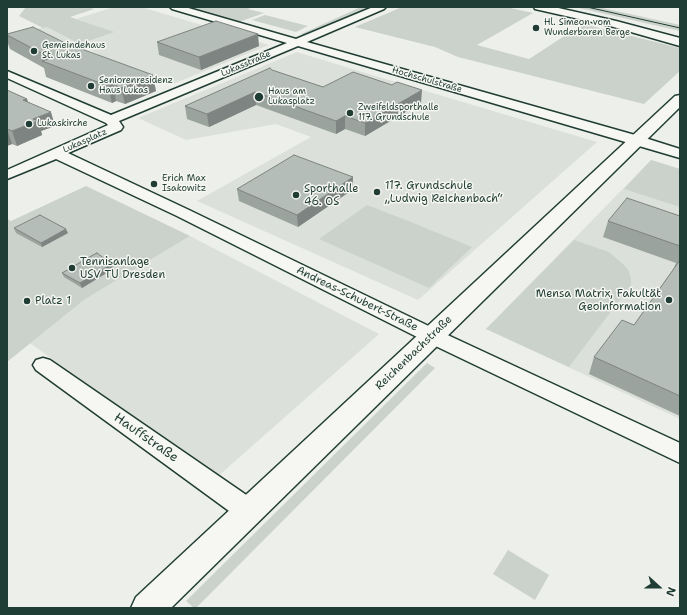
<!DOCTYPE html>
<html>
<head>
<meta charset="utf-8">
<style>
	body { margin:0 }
	#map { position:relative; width:687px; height:615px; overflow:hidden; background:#edefea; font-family:"Shantell Sans",sans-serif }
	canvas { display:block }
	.frame { position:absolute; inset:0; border:8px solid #1f3d34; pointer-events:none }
	.north { position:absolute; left:639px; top:567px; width:40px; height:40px; -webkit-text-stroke:3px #f6f6f2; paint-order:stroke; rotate:111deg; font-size:11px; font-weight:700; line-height:16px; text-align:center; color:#1f3d34 }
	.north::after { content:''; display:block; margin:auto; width:14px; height:18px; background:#1f3d34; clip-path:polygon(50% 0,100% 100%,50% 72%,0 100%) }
</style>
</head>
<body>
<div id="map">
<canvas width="687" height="615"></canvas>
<div class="frame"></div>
<div class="north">N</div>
</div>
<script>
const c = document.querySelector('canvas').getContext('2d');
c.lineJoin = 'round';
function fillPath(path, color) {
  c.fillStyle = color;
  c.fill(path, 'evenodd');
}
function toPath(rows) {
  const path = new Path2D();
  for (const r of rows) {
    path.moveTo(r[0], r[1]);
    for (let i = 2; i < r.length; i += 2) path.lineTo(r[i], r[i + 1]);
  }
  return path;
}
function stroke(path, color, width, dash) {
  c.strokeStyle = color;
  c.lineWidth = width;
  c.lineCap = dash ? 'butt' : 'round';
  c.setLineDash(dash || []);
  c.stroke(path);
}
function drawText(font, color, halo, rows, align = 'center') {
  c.font = font + ' "Shantell Sans",sans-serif';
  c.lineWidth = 3;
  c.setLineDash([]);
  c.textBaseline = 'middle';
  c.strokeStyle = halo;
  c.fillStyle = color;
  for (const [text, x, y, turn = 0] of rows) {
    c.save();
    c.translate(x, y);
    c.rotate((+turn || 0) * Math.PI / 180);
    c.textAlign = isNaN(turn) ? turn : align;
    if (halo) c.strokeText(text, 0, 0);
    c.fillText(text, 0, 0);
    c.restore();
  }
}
fillPath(toPath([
	[114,7,141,7,269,45,173,84,113,63,87,48,52,60,9,37,47,26,80,44,115,32,76,19],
	[297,52,372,75,597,142,418,300,197,201,311,137,276,124,186,140,138,118],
	[651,160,680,169,680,419,486,329],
	[190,236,379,334,216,478,30,343,84,300]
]), '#dce0db');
fillPath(toPath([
	[26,7,91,8,94,9,70,17,115,32,80,44,47,27,43,28,19,16],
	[188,7,252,7,248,9,264,13,236,23,184,9],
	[361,7,370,7,304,35,301,34],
	[402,7,506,7,533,13,477,45,529,59,583,24,680,48,680,71,644,104,458,57,435,47,355,27],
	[575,7,598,7,680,25,680,31],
	[265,15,308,26,296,32,252,20],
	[651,160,680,169,680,207,624,189],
	[86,186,190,236,84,300,7,362,7,219,11,221],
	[367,205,406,220,472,247,429,288,319,239],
	[574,240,609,252,624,265,629,271,631,279,631,285,569,367,486,329],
	[427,363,435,368,196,608,194,608,186,601],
	[508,550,549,575,535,600,493,574]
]), '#cbd2cc');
const minor = toPath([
	[170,7,185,7,296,39,373,7,386,7,384,9,307,42,642,137,680,149,680,158,298,46,119,121,123,127,121,130,68,153,189,210,439,331,680,443,680,463,425,341,177,216,56,159,7,179,7,170,108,125,106,123,7,78,7,71,111,115,287,43,172,9,170,7],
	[43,358,50,360,258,503,262,511,258,519,249,522,240,519,36,370,33,365,36,360,43,358]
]);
const tertiary = toPath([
	[680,95,680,107,171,608,131,608,136,597,675,96,680,95]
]);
const primary = toPath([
	[534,7,554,7,616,21,680,38,680,46,610,26,535,9,534,7]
]);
stroke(minor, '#1f3d34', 3);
stroke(tertiary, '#1f3d34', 3);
stroke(primary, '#1f3d34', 3);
fillPath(minor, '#f6f6f2');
fillPath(tertiary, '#f6f6f2');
fillPath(primary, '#f6f6f2');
stroke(toPath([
	[587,7,680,28]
]), '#1f3d34', 1);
fillPath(toPath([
	[7,34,156,91,125,104,116,101,112,103,46,77,44,68,10,49,7,41],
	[157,42,259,46,201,70,159,55],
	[272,70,323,87,421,103,365,136,345,129,336,134,256,105,209,127,187,119,185,106],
	[7,90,27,99,28,103,55,126,41,131,42,135,17,146,12,144,7,146],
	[353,177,352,190,298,227,239,201,237,189],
	[680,216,680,416,589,374,594,357,634,325,673,270,676,263,603,237,608,221],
	[14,228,68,233,42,247,16,233],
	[113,269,82,288,64,277,62,273]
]), '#9ba39e');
fillPath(toPath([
	[258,34,259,46,201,70,199,57],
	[153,75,156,91,125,104,121,88],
	[113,84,116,101,112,103,108,86],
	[422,90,421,103,365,136,365,123],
	[255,92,256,105,209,127,207,114],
	[27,99,31,112,23,100],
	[51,112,55,126,41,131,42,135,17,146,12,131,33,119],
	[345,116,345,129,336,134,336,121],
	[7,129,12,144,7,146],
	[353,177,352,190,298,227,297,215],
	[66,229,68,233,42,247,41,243],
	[112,264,113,269,82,288,80,283]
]), '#7e8481');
const building = toPath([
	[216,21,258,34,199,57,157,42,216,21],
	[33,27,77,49,79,48,153,75,121,88,113,84,108,86,42,61,51,58,7,35,7,34,33,27],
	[270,68,272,70,323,87,353,72,392,85,397,82,422,90,365,123,345,116,336,121,255,92,207,114,185,106,270,68],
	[7,90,27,99,23,100,51,112,33,119,38,121,12,131,7,129,7,90],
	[294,155,353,177,297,215,237,189,294,155],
	[627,198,680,216,680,246,608,221,627,198],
	[40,215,66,229,41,243,14,228,40,215],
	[97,253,112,264,80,283,62,273,93,255,97,253],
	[680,260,680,396,594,357,622,320,634,325,680,260]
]);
fillPath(building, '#b4bdb8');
stroke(building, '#7e8481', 1);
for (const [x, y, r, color] of [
	[536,28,4,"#1f3d34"],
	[34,51,4,"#1f3d34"],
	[91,86,4,"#1f3d34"],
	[259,97,5,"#1f3d34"],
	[350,113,4,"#1f3d34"],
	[29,124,4,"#1f3d34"],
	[154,184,4,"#1f3d34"],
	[377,192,4,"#1f3d34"],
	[296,195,4,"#1f3d34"],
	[72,268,4,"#1f3d34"],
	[669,300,4,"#1f3d34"],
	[27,301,4,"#1f3d34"]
]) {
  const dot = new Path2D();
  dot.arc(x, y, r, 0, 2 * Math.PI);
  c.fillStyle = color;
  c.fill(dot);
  stroke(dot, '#f6f6f2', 1.5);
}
drawText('9px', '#1f3d34', '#f6f6f2', [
	["Hl. Simeon vom",544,23],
	["Wunderbaren Berge",544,33],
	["Gemeindehaus",42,46],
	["St. Lukas",42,56],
	["Seniorenresidenz",99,81],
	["Haus Lukas",99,91],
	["Haus am",268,92],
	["Lukasplatz",268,102],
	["Zweifeldsporthalle",358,108],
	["117. Grundschule",358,118],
	["Lukaskirche",37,124],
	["Erich Max",162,179],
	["Isakowitz",162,189]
], 'left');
drawText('9px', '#1f3d34', '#f6f6f2', [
	["Lukasstraße",246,64,-23],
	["Hochschulstraße",427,80,16],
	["Lukasplatz",85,141,-24]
]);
drawText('11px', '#1f3d34', '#f6f6f2', [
	["117. Grundschule",385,186],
	["„Ludwig Reichenbach“",385,199],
	["Sporthalle",304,189],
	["46. OS",304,202],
	["Tennisanlage",80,262],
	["USV TU Dresden",80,275],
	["Mensa Matrix, Fakultät",661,294,"right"],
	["Geoinformation",661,307,"right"],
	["Platz 1",35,301]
], 'left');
drawText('11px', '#1f3d34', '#f6f6f2', [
	["Andreas-Schubert-Straße",357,299,26],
	["Reichenbachstraße",414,353,-44]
]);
drawText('13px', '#1f3d34', '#f6f6f2', [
	["Hauffstraße",146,438,35]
]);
</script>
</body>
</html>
